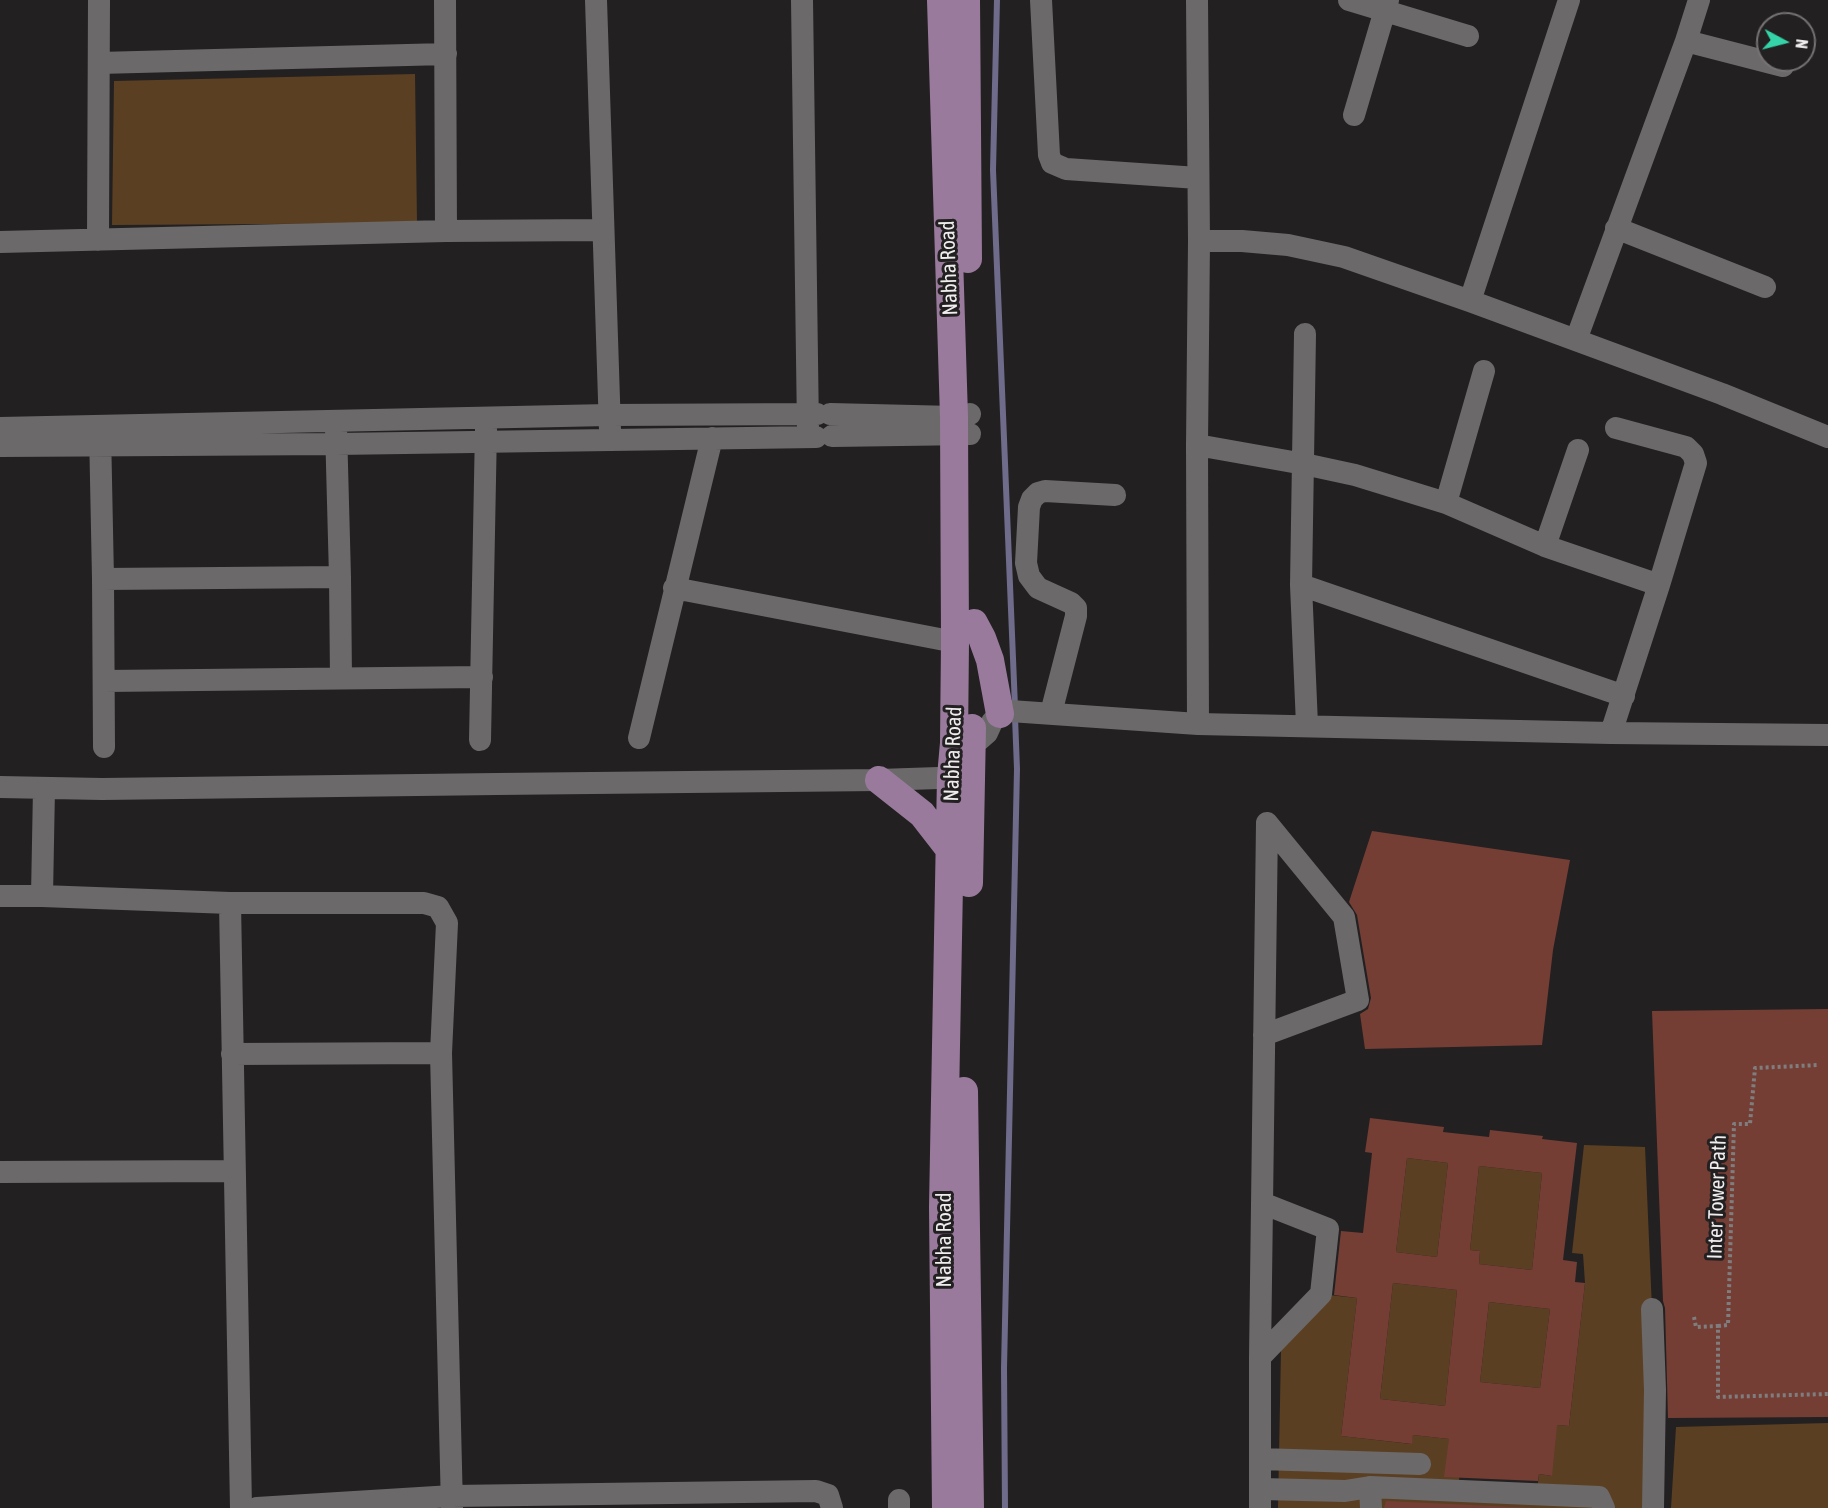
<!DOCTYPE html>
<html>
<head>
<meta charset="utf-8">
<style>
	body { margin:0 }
	#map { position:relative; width:1828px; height:1508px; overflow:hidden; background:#232021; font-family:"Asap Condensed",sans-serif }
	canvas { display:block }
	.north { position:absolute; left:1756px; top:12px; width:60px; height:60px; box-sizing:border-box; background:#232021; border:2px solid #757273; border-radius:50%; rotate:97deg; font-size:16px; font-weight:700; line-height:24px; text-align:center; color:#efedee }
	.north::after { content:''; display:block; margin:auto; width:21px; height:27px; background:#34d4a8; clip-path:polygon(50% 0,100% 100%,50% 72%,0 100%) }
</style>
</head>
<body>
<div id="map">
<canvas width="1828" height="1508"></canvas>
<div class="north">N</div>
</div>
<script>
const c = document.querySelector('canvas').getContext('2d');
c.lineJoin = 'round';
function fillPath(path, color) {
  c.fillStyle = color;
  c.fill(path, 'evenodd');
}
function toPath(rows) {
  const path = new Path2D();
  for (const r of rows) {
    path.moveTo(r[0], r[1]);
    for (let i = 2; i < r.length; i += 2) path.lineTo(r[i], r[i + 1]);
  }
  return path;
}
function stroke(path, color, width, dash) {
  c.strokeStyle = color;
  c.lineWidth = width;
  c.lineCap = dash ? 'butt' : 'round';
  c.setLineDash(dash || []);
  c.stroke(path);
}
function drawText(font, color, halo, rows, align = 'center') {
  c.font = font + ' "Asap Condensed",sans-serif';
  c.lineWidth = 6;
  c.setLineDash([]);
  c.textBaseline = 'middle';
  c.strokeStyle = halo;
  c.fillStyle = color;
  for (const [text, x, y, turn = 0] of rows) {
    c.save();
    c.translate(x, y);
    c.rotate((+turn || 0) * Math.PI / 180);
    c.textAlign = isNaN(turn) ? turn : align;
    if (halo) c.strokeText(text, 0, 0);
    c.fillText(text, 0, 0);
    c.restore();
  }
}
fillPath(toPath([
	[415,74,417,223,112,225,114,81],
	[1584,1145,1645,1147,1652,1309,1647,1508,1278,1508,1281,1350,1329,1295,1357,1298,1341,1436,1411,1444,1413,1435,1449,1439,1460,1471,1459,1480,1537,1490,1539,1474,1552,1476,1546,1424,1569,1426,1585,1283,1583,1254,1572,1253],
	[1407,1158,1448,1163,1437,1257,1396,1252],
	[1479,1166,1542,1173,1532,1270,1479,1264,1480,1251,1470,1250],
	[1393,1283,1457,1290,1445,1406,1380,1399],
	[1489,1302,1550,1309,1540,1388,1480,1382],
	[1828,1423,1828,1508,1671,1508,1676,1427]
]), '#5b3f22');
stroke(toPath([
	[997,0,993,170,1015,707],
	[1005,1508,1004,1368,1017,769,1015,717]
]), '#6f6b8b', 6);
fillPath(toPath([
	[1372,831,1570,860,1553,950,1542,1045,1365,1049,1360,1014,1368,1009,1371,998,1357,915,1349,902],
	[1828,1009,1828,1417,1668,1418,1665,1308,1663,1301,1652,1011],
	[1370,1118,1444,1127,1443,1132,1489,1137,1490,1130,1543,1136,1542,1139,1577,1143,1563,1260,1577,1262,1575,1282,1585,1283,1569,1426,1557,1425,1552,1476,1539,1474,1538,1481,1444,1477,1449,1439,1413,1435,1412,1444,1341,1436,1357,1298,1334,1295,1341,1231,1363,1233,1372,1153,1365,1152],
	[1407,1158,1448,1163,1437,1257,1396,1252],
	[1479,1166,1542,1173,1532,1270,1479,1264,1480,1251,1470,1250],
	[1393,1283,1457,1290,1445,1406,1380,1399],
	[1489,1302,1550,1309,1540,1388,1480,1382],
	[1386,1501,1535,1508,1384,1508]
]), '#743e35');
stroke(toPath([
	[1694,1317,1696,1327,1718,1326,1718,1397,1828,1394],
	[1718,1326,1728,1325,1734,1124,1750,1124,1755,1068,1819,1065]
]), '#7f7d7e', 4, [3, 3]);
stroke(toPath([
	[445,0,446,231],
	[596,0,610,430],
	[802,0,808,429],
	[1041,0,1049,155,1052,163,1066,169,1198,178],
	[1197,0,1199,241,1197,445,1198,724],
	[1349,0,1468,36],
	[1686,41,1783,66],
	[99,63,446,54],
	[1354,115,1388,0],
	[1616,228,1765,287],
	[98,240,99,0],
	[1199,241,1242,241,1288,245,1344,257,1470,301,1722,394,1828,437],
	[0,242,446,231,602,230],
	[1470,301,1569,0],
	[1305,334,1301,585,1307,725],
	[1576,340,1686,41,1699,0],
	[830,414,954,417,970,414],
	[0,428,608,415,817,414],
	[336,428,340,577,341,678],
	[100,430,103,579,104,747],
	[832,436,970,434],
	[1197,445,1304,464,1355,475,1446,503,1545,546,1659,585],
	[0,446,336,444,816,437],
	[1446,503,1484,371],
	[1545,546,1578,450],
	[103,579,340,577],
	[1301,585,1624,696],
	[674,588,955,642],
	[105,681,482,677],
	[1051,713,1076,616,1076,608,1071,603,1038,588,1029,576,1026,563,1029,507,1032,499,1038,493,1045,491,1115,495],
	[1611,733,1659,585,1696,463,1693,454,1686,447,1616,428],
	[639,738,712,438],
	[480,740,486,428],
	[959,742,979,740,987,733,992,722,1000,714,1010,711,1198,724,1611,733,1828,735],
	[0,787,102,789,497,784,879,780,968,777],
	[0,896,42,896,230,903,424,903,438,907,447,923,441,1053,452,1508],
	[42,896,44,788],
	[230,903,241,1508],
	[1264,1035,1358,1000,1344,917,1267,823],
	[232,1054,441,1053],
	[0,1172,233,1171],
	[1652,1309,1655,1390,1653,1508],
	[1260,1357,1321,1294,1328,1229,1262,1203],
	[1260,1459,1420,1464],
	[1370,1487,1371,1508],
	[1261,1489,1345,1491,1370,1487,1599,1497,1604,1508],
	[899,1500,899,1508],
	[257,1508,452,1496,816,1491,828,1495,832,1508],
	[1260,1508,1260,1357,1267,823]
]), '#6c696a', 22);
stroke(toPath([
	[941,0,954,417,955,642,954,743,951,777,943,1207,946,1508],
	[966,0,968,259],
	[974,623,982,638,990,660,1000,714],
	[879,780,922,814,950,850],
	[969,883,972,728],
	[964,1091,970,1508]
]), '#997a9d', 28);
drawText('21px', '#efedee', '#232021', [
	["Nabha Road",949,268,-92],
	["Nabha Road",953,754,-88],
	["Inter Tower Path",1717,1197,-88],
	["Nabha Road",944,1240,-90]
]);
</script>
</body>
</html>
